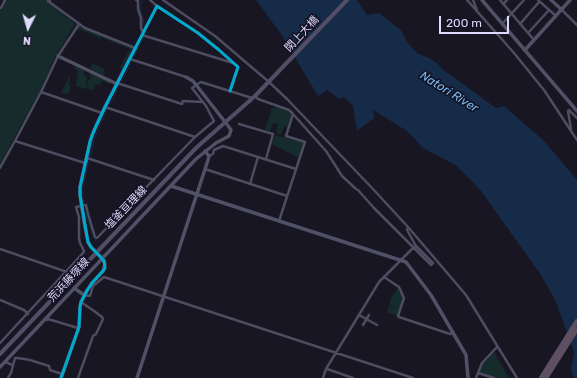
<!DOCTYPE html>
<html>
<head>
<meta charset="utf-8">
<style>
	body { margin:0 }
	#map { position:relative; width:577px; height:378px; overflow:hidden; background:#181622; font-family:Rubik,sans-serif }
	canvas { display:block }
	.north { position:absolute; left:8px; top:8px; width:40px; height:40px; -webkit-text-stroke:3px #151226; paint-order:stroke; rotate:185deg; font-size:11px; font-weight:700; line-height:16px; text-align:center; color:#dddbfb }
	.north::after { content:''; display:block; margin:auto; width:14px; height:18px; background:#dddbfb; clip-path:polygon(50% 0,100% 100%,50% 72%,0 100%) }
	.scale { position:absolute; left:439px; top:16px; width:70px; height:18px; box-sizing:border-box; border:2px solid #dddbfb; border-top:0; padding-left:5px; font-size:12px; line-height:14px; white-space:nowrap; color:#dddbfb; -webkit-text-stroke:3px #151226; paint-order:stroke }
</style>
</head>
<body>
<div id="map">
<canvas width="577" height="378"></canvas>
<div class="north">N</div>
<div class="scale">200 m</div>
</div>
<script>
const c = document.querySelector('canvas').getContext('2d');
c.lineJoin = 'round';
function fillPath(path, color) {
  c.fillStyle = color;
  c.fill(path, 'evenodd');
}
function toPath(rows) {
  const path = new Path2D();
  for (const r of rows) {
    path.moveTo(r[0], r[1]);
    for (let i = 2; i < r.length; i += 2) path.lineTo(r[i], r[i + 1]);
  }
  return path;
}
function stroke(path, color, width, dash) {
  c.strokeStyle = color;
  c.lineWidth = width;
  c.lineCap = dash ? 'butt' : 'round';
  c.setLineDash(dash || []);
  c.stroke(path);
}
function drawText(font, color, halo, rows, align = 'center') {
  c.font = font + ' Rubik,"Noto Sans JP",sans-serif';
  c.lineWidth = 3.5;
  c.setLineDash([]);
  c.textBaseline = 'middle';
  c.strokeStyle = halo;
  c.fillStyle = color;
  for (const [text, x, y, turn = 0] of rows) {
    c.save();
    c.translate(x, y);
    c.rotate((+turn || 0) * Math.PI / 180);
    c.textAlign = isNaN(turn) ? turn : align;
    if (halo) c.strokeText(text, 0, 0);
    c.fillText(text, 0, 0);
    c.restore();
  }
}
fillPath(toPath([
	[6,0,48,0,47,1,75,24,55,57,40,91,13,140,0,166,0,9,2,10],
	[79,26,132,48,125,63,124,63,122,65,124,66,122,69,120,67,130,49,101,37,100,39,98,38,98,37,79,29,78,30,76,29],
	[92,63,104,69,105,72,104,75,91,69],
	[75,66,84,71,84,75,87,76,86,89,76,86,78,71,75,69],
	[91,73,110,82,109,84,102,80,100,85,96,84,95,85,94,90,87,89,88,80,90,80],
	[69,77,70,78,69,85,71,86,68,94,63,93,63,94,61,93],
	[275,107,288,111,291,114,288,127,284,126,281,135,276,133,278,124,273,123,270,131,265,130,272,108,275,109],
	[275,135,304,143,299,158,272,144],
	[398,288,403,298,400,309,389,305,391,298],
	[389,306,399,309,397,316,387,312],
	[494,352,503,368,509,378,497,378,479,372,483,364]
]), '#162c2c');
fillPath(toPath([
	[256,0,357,0,367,15,379,13,401,30,407,42,417,53,431,59,439,65,442,69,496,108,504,106,544,141,577,180,577,378,574,378,571,369,574,352,556,302,541,275,481,191,457,166,423,148,407,131,373,110,374,118,357,131,353,106,344,97,339,99,327,90,318,96,281,34]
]), '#162b48');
stroke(toPath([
	[141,0,142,2,140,8,143,18,144,28],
	[146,34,146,32],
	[134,56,144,37],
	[121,82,131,63],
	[108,106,113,99,119,85],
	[90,157,95,137,107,109],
	[84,202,82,191,83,186,89,161],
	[85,208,85,213,94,238,96,241]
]), '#162b48', 1);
stroke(toPath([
	[50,0,48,1,85,28,135,48,157,6,198,33,219,50,238,67,230,91],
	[136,0,138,1,138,9,141,18,141,28,143,33],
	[150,0,157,6],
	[163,0,215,36,269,82,287,99,373,189,408,227,466,295,517,378],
	[467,0,514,53,544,90,577,140],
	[473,0,477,10],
	[500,0,534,40],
	[538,0,556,16],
	[503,4,507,0],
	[0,8,1,8,5,0],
	[562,10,577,25],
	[502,24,524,0],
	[520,24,539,2],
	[528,33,549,10],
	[142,35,233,63],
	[130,59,186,77],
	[117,83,182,104,183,101,202,102],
	[41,92,58,56,79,24],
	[255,96,258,99,289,110,293,114,286,136,305,142,279,221],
	[105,107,195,137,214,121,206,106,192,88,196,85,201,82,252,98],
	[293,114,326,151,342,176,356,189,358,190,374,208,431,265,433,263,416,246],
	[239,124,273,134,266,159],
	[571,129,568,111,569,110,577,118],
	[209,156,213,154,214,150,223,146,296,169],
	[87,158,154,180],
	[85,163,15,141,41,92,102,113],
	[0,168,15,141],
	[205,169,287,196],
	[250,184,258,157],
	[0,249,67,272],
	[384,277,399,287,403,296,404,298,398,316,399,317,450,334,453,333],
	[84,295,90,296,93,286,104,277,413,378],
	[0,300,24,310,28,314],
	[359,315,377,325],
	[45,319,47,320,48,319,78,328],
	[363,325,369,315],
	[0,343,83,253,84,251,80,243,79,238,79,217,76,207,86,205,88,214,95,237,97,238,195,137],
	[5,362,13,365],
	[327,369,353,378],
	[478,373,494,378],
	[8,378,11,373,15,358,18,358,30,360,49,366,50,370,62,374],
	[78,378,93,336,96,334,103,319,102,317,94,311,81,302],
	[323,378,326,369,379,282,414,247,416,246,407,230,408,227],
	[476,378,482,363,497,347]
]), '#4d4c61', 2.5);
stroke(toPath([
	[482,0,577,111],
	[551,0,562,10],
	[525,50,570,0],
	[58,56,117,84],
	[171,186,406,262,431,295,466,355,468,378],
	[101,257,91,247,88,242,84,222,80,195,80,187,92,135,105,107,135,48],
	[74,288,84,295],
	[0,367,196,159,216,143,229,136,231,130,229,127,193,81,186,77],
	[61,378,79,327,80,307,81,302,86,292,92,283,103,271,105,264,104,261],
	[137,378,208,160,209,156,205,151]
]), '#505167', 3.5);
stroke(toPath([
	[0,354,196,148,255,96,347,0]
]), '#544d66', 4);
stroke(toPath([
	[541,378,577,321],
	[546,378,577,329]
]), '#5e4f63', 4.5);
stroke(toPath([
	[101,257,104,261]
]), '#505167', 3.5);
stroke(toPath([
	[61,378,79,327,80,307,81,302,88,289,92,283,103,271,105,268,104,261,91,247,88,242,80,195,80,187,90,141,96,126,105,107,157,6,198,33,219,50,238,67,230,91]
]), '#00a9ce', 3);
drawText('11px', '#dddbfb', '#151226', [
	["閖上大橋",302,34,-47],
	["塩釜亘理線",126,208,-46],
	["荒浜藤塚線",69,280,-47]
]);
drawText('italic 12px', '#74bcf0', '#151226', [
	["Natori River",449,92,32]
]);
</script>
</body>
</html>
